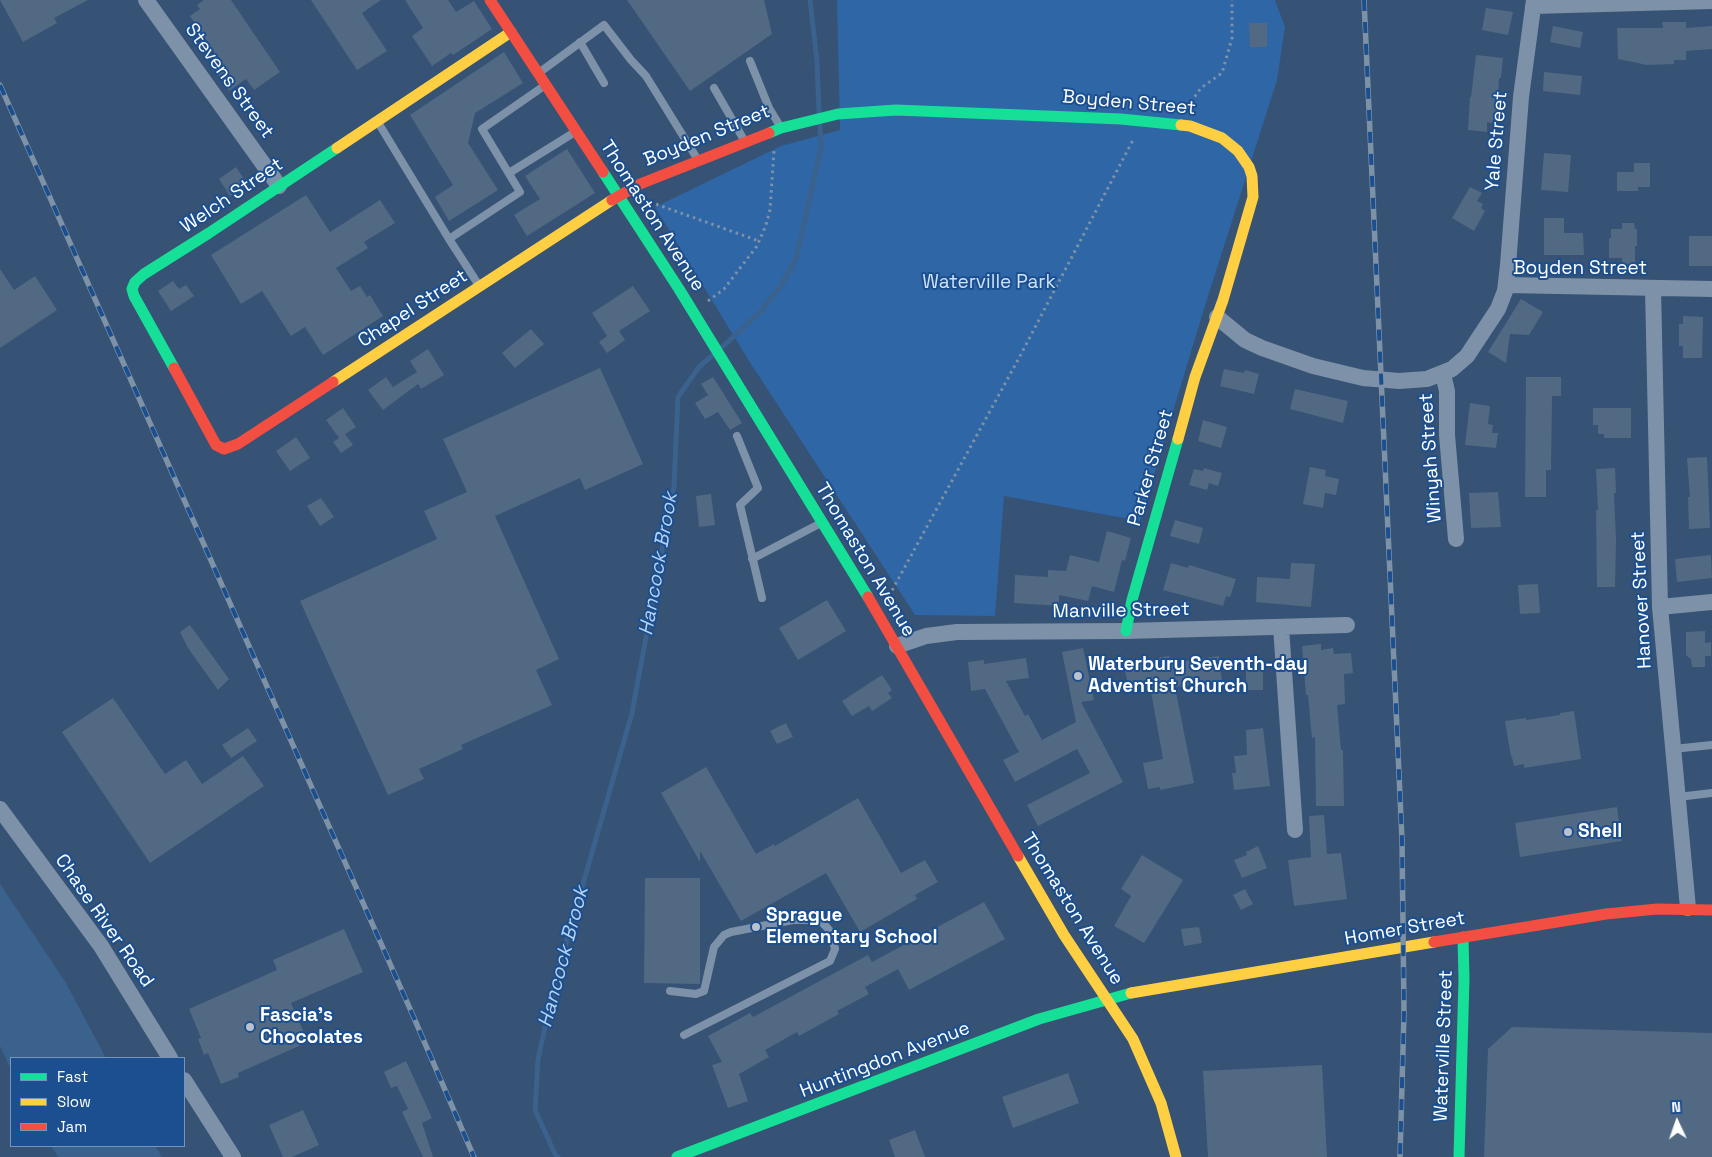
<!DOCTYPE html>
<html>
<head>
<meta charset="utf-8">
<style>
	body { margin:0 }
	#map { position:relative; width:1712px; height:1157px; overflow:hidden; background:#365274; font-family:"Space Grotesk",sans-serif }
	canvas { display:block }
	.legend { position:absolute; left:10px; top:1057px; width:175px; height:90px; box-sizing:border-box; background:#1b4f8f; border:1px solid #7695bc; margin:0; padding:6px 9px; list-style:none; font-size:15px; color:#fff }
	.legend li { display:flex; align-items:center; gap:10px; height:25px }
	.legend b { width:25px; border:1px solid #7695bc }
	.north { position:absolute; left:1652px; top:1097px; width:50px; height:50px; -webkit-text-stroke:4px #1b4f8f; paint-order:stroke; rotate:357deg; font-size:14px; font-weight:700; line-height:20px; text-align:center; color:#fff }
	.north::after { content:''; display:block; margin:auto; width:18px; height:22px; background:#fff; clip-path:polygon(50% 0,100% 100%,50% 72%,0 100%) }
</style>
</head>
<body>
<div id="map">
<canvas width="1712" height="1157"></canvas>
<ul class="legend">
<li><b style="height:6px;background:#16e098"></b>Fast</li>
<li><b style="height:6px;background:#ffcf43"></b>Slow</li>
<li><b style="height:6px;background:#f24e42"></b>Jam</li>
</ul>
<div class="north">N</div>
</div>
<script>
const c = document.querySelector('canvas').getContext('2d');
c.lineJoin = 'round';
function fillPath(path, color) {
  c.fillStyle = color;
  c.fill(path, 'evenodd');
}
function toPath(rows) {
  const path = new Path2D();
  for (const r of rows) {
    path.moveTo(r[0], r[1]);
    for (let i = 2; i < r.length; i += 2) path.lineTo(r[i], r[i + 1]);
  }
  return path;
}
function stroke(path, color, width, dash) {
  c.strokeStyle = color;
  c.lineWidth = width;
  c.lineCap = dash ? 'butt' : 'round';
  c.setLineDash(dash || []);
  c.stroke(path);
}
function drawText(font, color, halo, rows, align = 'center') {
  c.font = font + ' "Space Grotesk",sans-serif';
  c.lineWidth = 4;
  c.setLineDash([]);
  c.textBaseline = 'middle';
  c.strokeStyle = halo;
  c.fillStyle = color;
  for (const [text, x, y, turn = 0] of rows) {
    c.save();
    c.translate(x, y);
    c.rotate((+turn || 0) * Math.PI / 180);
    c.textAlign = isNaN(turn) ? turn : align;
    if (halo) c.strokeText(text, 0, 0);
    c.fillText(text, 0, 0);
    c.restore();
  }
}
fillPath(toPath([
	[837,0,1275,0,1285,27,1277,80,1203,312,1140,521,1004,496,995,616,915,615,749,361,655,207,781,146,840,130]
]), '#2f66a5');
fillPath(toPath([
	[0,884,66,983,106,1058,11,1058,11,1070,0,1046],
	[51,1146,155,1146,162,1157,58,1157]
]), '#3b618d');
stroke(toPath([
	[810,0,817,61,819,112],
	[721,348,760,312,780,287,796,259,821,149,820,125],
	[558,1157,555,1154,535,1110,538,1059,556,978,632,713,674,486,678,397,699,367,713,355]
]), '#3b618d', 5);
fillPath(toPath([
	[0,0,88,0,54,18,57,23,23,42],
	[204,0,231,0,280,72,254,90,246,79,229,91,211,64,219,59,190,16,200,9,197,5],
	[311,0,381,0,362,13,387,51,357,70],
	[405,0,448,0,456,12,474,1,492,29,453,55,451,53,432,66,412,36,423,28],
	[627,0,764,0,772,34,690,91],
	[1486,8,1513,12,1508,35,1482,30],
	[1662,22,1686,22,1686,28,1712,26,1712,49,1686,51,1686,60,1674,60,1674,64,1647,65,1618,59,1617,28,1663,28],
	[1249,23,1267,23,1267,47,1250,47],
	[1553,26,1583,32,1580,48,1550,42],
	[504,52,523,83,475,113,468,143,498,190,449,221,435,197,453,185,410,115],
	[1476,55,1503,58,1501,78,1499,78,1497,120,1493,120,1492,123,1487,122,1487,132,1468,130,1470,97,1471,97],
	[1544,72,1582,76,1580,95,1543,91],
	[567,149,595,193,527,236,514,215,540,199,525,176],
	[1544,153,1571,155,1568,192,1541,190],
	[1634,163,1650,163,1650,187,1638,187,1638,191,1617,191,1617,172,1634,172],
	[236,167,248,185,230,196,219,179],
	[1470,187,1482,193,1477,201,1483,204,1481,208,1485,211,1474,231,1452,218],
	[306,195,330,232,380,200,395,223,364,242,368,248,336,268,351,291,360,286,367,297,370,295,383,316,323,355,305,327,291,336,262,291,241,304,211,255],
	[1544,218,1564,218,1564,233,1583,233,1584,255,1544,255],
	[1622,223,1634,223,1635,229,1637,229,1637,246,1635,246,1635,266,1622,266,1622,258,1609,258,1609,238,1611,238,1611,229,1622,229],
	[1689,236,1712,236,1712,266,1689,266],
	[0,269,14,290,35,276,57,310,0,348],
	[173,281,179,289,186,285,194,296,171,311,158,291],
	[633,286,650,311,619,331,625,340,607,353,599,342,607,336,592,313],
	[1521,299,1543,312,1529,335,1510,334,1506,363,1488,352],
	[1683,316,1703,317,1702,358,1683,358,1683,346,1679,346,1679,324,1683,324],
	[531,329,544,344,515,368,502,353],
	[428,349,444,375,421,389,418,384,383,410,368,390,386,377,393,387,417,372,410,361],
	[600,368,643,464,585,490,580,478,495,516,559,659,536,670,552,705,461,745,463,749,419,769,424,779,388,795,300,601,437,539,424,511,467,492,443,439],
	[1224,369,1244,373,1245,370,1259,374,1254,394,1220,386],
	[713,377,742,423,730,430,718,412,705,419,695,403,708,395,701,384],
	[1526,377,1561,377,1561,396,1552,396,1551,470,1546,470,1546,497,1525,497],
	[1295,389,1348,401,1343,423,1290,409],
	[1470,403,1490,406,1488,424,1493,425,1492,433,1498,433,1496,448,1465,445],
	[343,408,356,427,339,438,326,420],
	[1593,408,1631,408,1631,438,1604,438,1604,434,1598,434,1598,425,1593,425],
	[1203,420,1227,427,1221,448,1198,441],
	[345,434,353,445,341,453,333,442],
	[296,437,310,458,290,471,276,451],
	[1707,457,1710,528,1689,529,1688,497,1690,497,1687,458],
	[1310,467,1326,470,1325,476,1339,479,1336,495,1325,493,1323,508,1303,504],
	[1204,468,1222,473,1218,486,1209,483,1207,490,1189,485,1194,469,1203,471],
	[1615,468,1616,493,1614,493,1616,539,1615,587,1597,587,1596,510,1598,510,1596,469],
	[1498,492,1501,527,1471,528,1469,493],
	[711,494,715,525,699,527,696,496],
	[321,498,334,517,320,526,307,506],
	[1175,520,1203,528,1199,544,1170,536],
	[1107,531,1131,538,1125,561,1122,560,1114,592,1092,586,1088,601,1059,595,1059,606,1014,603,1015,575,1048,577,1048,570,1066,571,1070,555,1099,562],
	[1711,555,1712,578,1677,582,1675,559],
	[1171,563,1188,568,1189,565,1236,579,1230,597,1226,596,1223,606,1163,590],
	[1291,563,1315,564,1311,607,1256,602,1257,577,1290,579],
	[1538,584,1540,613,1520,614,1518,585],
	[827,600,846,631,798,660,779,628],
	[190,625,229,679,218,690,188,648,180,632],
	[1705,631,1705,643,1711,642,1711,656,1705,656,1705,667,1692,667,1691,659,1686,655,1686,632],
	[1321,644,1321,650,1333,648,1334,654,1351,653,1353,673,1344,674,1345,704,1337,705,1341,750,1343,750,1344,806,1316,806,1315,737,1312,738,1308,695,1306,695,1302,646],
	[1083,648,1094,700,1081,702,1123,782,1038,826,1027,805,1090,773,1077,749,1015,782,1003,760,1019,752,985,689,971,691,968,662,984,660,984,664,1026,658,1029,678,1006,681,1025,716,1028,714,1042,740,1076,722,1062,652],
	[1169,656,1171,663,1219,656,1222,681,1175,687,1194,783,1160,790,1160,787,1148,789,1143,763,1163,759,1150,686,1129,691,1124,664],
	[1246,660,1263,660,1263,690,1246,690],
	[882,675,892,690,888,693,892,698,872,711,869,706,852,716,842,701],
	[113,698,165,774,186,760,202,784,243,756,264,786,150,863,62,732],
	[1574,711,1581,759,1524,768,1524,764,1514,766,1512,757,1511,757,1505,721,1526,718,1526,720,1560,715,1560,713],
	[786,723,793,737,777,744,770,731],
	[248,728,257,741,231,758,222,745],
	[1263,728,1270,786,1234,790,1232,773,1236,773,1234,756,1247,755,1246,730],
	[706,767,756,854,774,844,775,846,858,798,901,873,925,860,938,882,915,895,917,899,860,932,826,873,741,921,700,851,700,862,661,793],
	[1617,807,1622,841,1520,857,1515,823],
	[1324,815,1327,854,1341,853,1347,899,1294,906,1288,860,1311,857,1309,816],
	[1258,846,1267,868,1242,878,1234,860,1247,855,1246,852],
	[1142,855,1183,880,1144,943,1114,926,1131,896,1121,889],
	[645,878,700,878,700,984,644,983],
	[1245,889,1253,904,1241,910,1233,895],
	[984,902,1005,939,909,990,898,969,865,987,869,994,837,1011,839,1014,799,1036,797,1032,765,1050,769,1057,739,1074,748,1101,728,1108,712,1065,722,1062,708,1036,750,1013,753,1017,868,955,872,962],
	[1199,927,1202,943,1184,946,1181,929],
	[344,929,363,972,291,1003,308,1042,238,1073,239,1077,221,1084,208,1053,204,1055,198,1039,201,1038,189,1009,277,970,273,960],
	[1512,1027,1712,1033,1712,1157,1484,1157,1488,1049],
	[406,1061,432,1118,422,1123,433,1157,423,1157,402,1112,408,1109,397,1086,391,1088,384,1072],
	[1322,1065,1327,1157,1208,1157,1203,1071],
	[1068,1073,1079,1103,1013,1128,1002,1097],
	[303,1110,319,1145,292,1157,283,1157,269,1125],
	[915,1130,925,1157,895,1157,889,1140]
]), '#526984');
stroke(toPath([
	[1187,107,1201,88,1222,73,1232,38,1232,0],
	[650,202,759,241],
	[708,301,724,289,757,246,766,225,770,210,774,151],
	[889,596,1019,358,1133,140]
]), '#7d92a8', 3, [2.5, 4]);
stroke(toPath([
	[580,42,604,83],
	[750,61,769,108,780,126],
	[540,72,604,25,631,60,646,76,698,160],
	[714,88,744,140],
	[379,124,449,239],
	[509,173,575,132],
	[478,284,449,239,520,192,482,129,544,86],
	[737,436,758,488,740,505,762,598],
	[752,559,821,523],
	[1673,749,1712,745],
	[1678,797,1712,793],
	[670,991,696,994,704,991,714,947,724,935,731,932,793,920,820,920,831,932,835,949,830,961,684,1035]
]), '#7d92a8', 8);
stroke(toPath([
	[146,0,279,186],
	[1533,6,1712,1],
	[1506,285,1712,289],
	[1653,289,1660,607,1688,908],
	[1217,317,1245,340,1262,348,1313,366,1363,378,1399,381,1427,379,1452,369,1467,356,1498,309,1505,291,1508,265,1521,97,1534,0],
	[1443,374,1447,391,1447,435,1456,539],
	[1660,607,1712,602],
	[1281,627,1295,830],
	[897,646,926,636,957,632,1126,631,1347,625],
	[0,809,101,946,170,1058],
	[184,1080,233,1157]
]), '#7d92a8', 16);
stroke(toPath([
	[769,133,781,128,838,114,896,110,1121,119,1181,125],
	[603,172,679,289,868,597],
	[174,368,134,296,132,289,135,282,144,274,209,233,337,148],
	[1126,631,1132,600,1178,439],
	[677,1157,1039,1019,1131,993],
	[1459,1157,1464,979,1463,937]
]), '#16e098', 11);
stroke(toPath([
	[337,148,511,32],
	[333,382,612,200],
	[1178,439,1195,377,1223,300,1253,197,1252,176,1249,167,1238,151,1222,138,1190,126,1181,125],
	[1018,856,1064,935,1133,1039,1161,1103,1176,1157],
	[1131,993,1434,942]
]), '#ffcf43', 11);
stroke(toPath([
	[490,0,603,172],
	[612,200,640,184,769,133],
	[174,368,216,445,224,449,238,444,333,382],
	[868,597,1018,856],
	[1434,942,1606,914,1657,909,1712,910]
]), '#f24e42', 11);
const rail = toPath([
	[1364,0,1402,840,1404,1013,1400,1157],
	[0,85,411,1011,474,1157]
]);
stroke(rail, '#7e92a7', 5.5);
stroke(rail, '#1b4f8f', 4, [11]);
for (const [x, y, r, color] of [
	[1078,676,5,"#b9c2ce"],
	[1568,832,5,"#b9c2ce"],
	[756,927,5,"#b9c2ce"],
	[250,1027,5,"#b9c2ce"]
]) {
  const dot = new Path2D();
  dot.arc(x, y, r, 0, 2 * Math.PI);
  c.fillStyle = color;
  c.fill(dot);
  stroke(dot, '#1b4f8f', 2);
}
drawText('19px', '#fff', '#1b4f8f', [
	["Stevens Street",229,81,54],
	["Boyden Street",1129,103,5],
	["Boyden Street",707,136,-22],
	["Yale Street",1497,141,-85],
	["Welch Street",232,196,-34],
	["Thomaston Avenue",652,216,57],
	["Boyden Street",1580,269],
	["Chapel Street",413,309,-33],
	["Winyah Street",1431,458,-94],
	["Parker Street",1151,468,-74],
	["Thomaston Avenue",865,560,59],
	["Hanover Street",1642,600,-93],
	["Manville Street",1121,611,-1],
	["Thomaston Avenue",1072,909,58],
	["Chase River Road",104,921,55],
	["Homer Street",1405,929,-10],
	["Waterville Street",1444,1046,-88],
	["Huntingdon Avenue",885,1060,-21]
]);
drawText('19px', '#cfe3fa', '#1b4f8f', [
	["Waterville Park",989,283]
]);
drawText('bold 19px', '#fff', '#1b4f8f', [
	["Waterbury Seventh-day",1088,665],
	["Adventist Church",1088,687],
	["Shell",1578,832],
	["Sprague",766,916],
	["Elementary School",766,938],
	["Fascia's",260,1016],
	["Chocolates",260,1038]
], 'left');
drawText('italic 20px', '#b5d3f5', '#1b4f8f', [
	["Hancock Brook",659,564,-80],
	["Hancock Brook",564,957,-75]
]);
</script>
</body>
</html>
